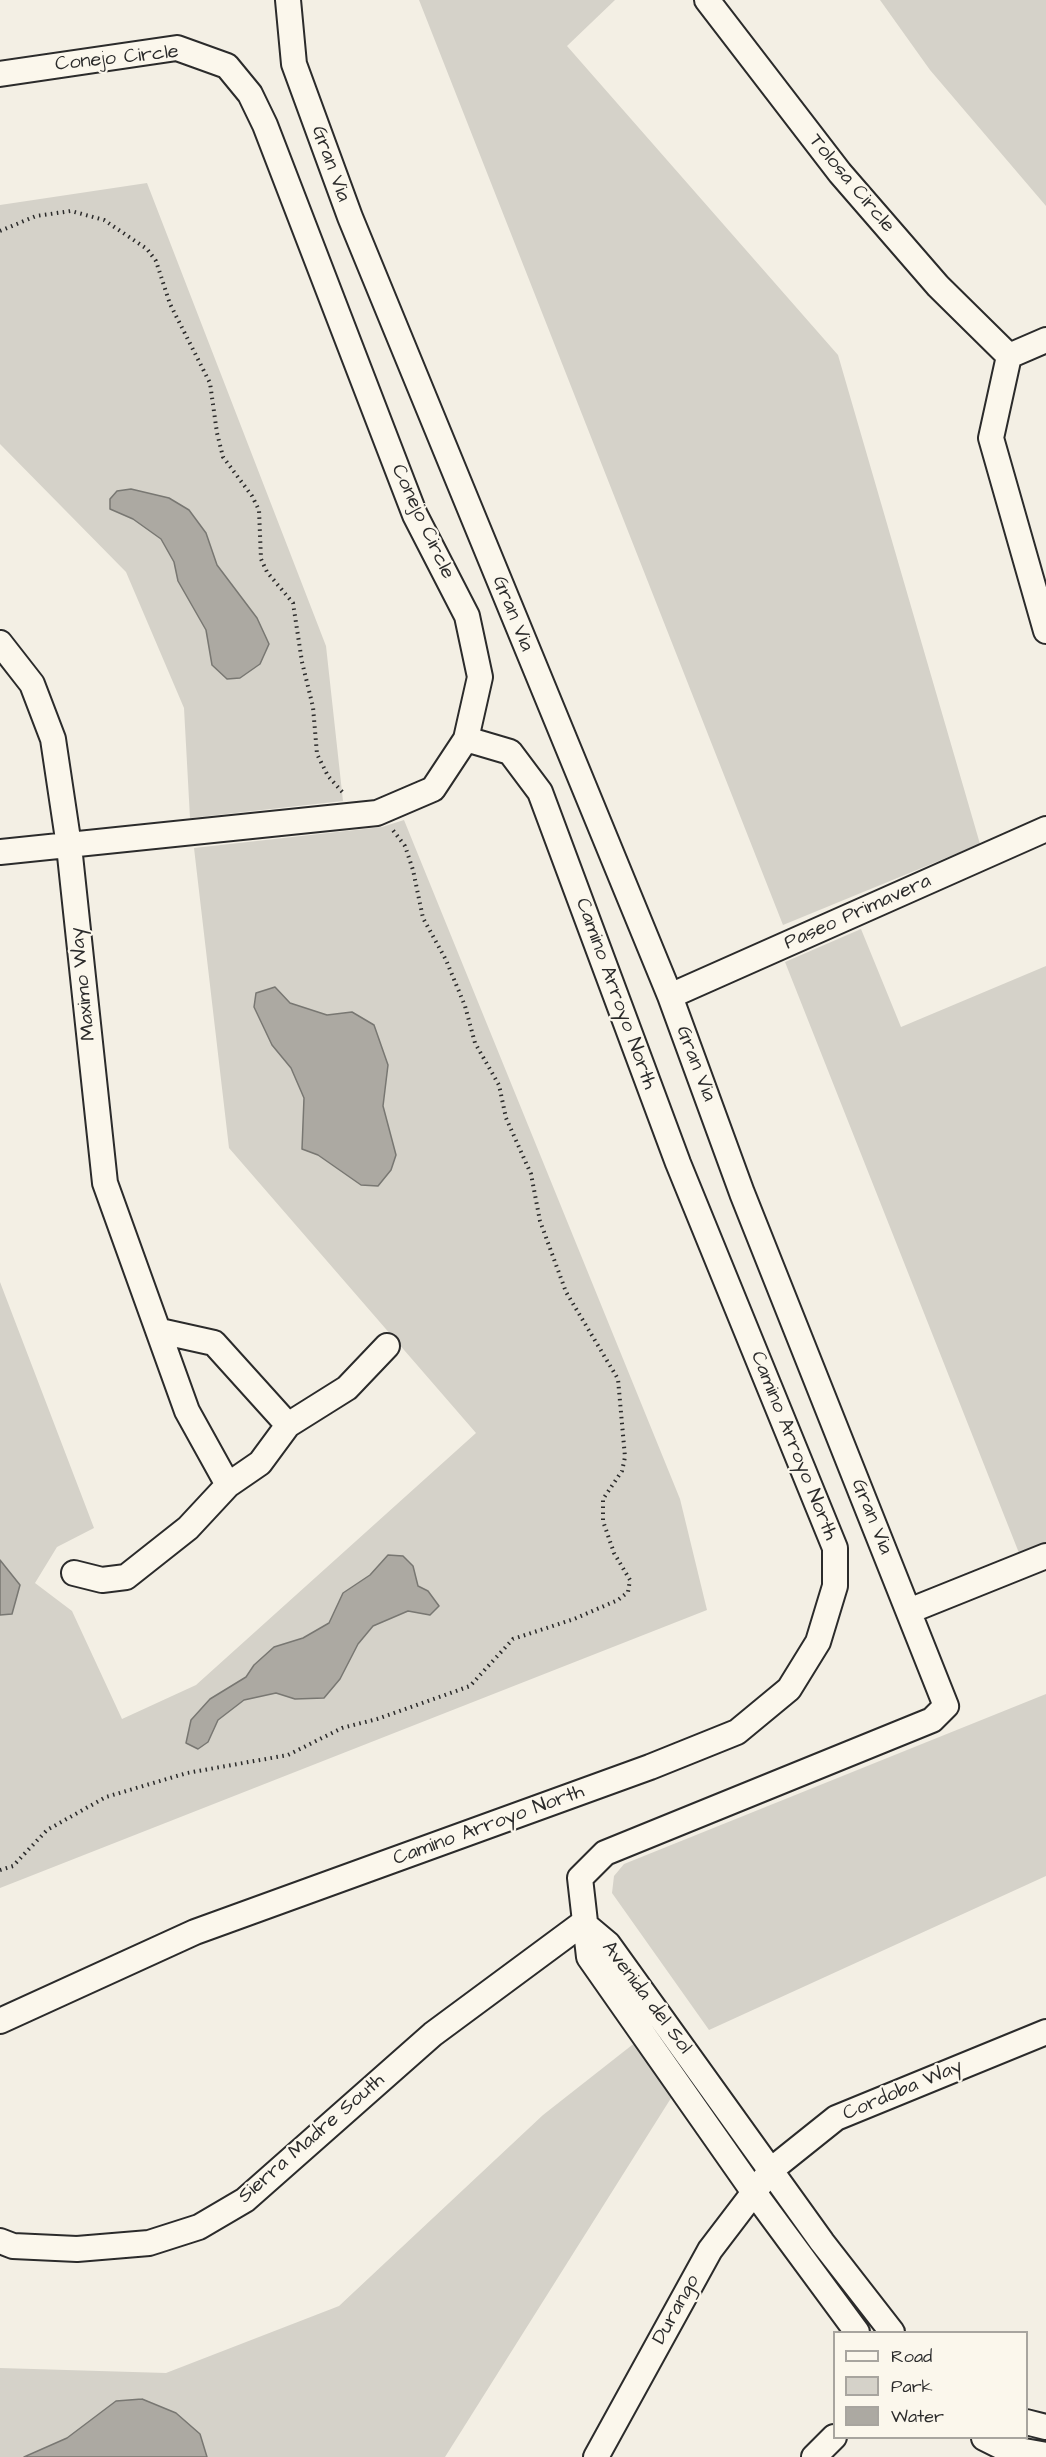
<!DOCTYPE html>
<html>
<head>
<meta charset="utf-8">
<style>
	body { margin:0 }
	#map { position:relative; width:1046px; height:2457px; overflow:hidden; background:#f3efe4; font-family:"Architects Daughter",sans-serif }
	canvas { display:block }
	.legend { position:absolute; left:833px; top:2331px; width:195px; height:108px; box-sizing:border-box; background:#fbf7ec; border:2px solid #a8a59f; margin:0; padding:8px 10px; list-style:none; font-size:18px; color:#2b2b2b }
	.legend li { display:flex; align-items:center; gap:12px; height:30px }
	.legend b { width:30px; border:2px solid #a8a59f }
</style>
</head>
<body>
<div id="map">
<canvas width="1046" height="2457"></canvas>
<ul class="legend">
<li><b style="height:8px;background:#fbf7ec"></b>Road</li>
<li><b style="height:16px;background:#d5d2c9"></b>Park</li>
<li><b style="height:16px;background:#aca9a2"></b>Water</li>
</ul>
</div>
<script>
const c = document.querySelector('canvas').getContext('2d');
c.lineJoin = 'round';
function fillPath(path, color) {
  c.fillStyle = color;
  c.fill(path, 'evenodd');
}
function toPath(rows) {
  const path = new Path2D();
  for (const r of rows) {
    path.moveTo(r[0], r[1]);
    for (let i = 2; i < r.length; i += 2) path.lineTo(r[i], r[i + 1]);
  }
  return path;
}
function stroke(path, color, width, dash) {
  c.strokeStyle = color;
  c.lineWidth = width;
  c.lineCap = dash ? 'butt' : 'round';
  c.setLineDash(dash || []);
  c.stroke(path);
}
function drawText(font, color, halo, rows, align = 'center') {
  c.font = font + ' "Architects Daughter",sans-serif';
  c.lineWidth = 4.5;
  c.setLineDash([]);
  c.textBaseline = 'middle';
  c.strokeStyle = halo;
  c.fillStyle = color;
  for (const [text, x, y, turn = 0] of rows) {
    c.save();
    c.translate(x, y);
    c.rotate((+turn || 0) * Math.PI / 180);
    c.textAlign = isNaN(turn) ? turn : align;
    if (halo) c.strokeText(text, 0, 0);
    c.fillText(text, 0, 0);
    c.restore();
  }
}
fillPath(toPath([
	[419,0,615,0,567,46,838,355,980,844,783,925],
	[880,0,1046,0,1046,206,930,70],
	[147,183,326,646,343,801,190,818,184,708,126,572,0,444,0,205],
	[404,820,680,1499,707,1610,0,1888,0,1282,94,1528,57,1547,35,1583,72,1611,122,1719,196,1685,476,1433,229,1148,194,848,382,827],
	[861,929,901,1027,1046,966,1046,1542,1019,1553,785,962],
	[1046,1694,1046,1876,709,2030,612,1893,614,1876,624,1864],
	[641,2038,678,2087,445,2457,0,2457,0,2368,166,2373,339,2306,543,2115]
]), '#d5d2c9');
const water = toPath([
	[131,489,169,498,189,510,206,533,217,565,257,618,269,644,260,664,240,678,227,679,212,665,206,630,178,581,174,562,161,539,133,519,110,509,110,499,117,491,131,489],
	[275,987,290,1003,327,1015,352,1012,374,1025,388,1065,383,1106,396,1155,391,1170,378,1186,361,1185,318,1155,302,1149,304,1098,291,1068,272,1045,254,1007,256,993,275,987],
	[388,1555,403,1556,413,1566,418,1586,428,1591,439,1606,430,1615,408,1611,373,1626,358,1644,340,1679,324,1698,295,1699,276,1693,244,1700,218,1720,208,1742,198,1749,186,1743,191,1720,210,1699,246,1677,254,1665,274,1647,303,1638,329,1623,343,1593,370,1575,388,1555],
	[0,1560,20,1585,12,1614,0,1615,0,1560],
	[142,2399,176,2413,200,2434,207,2457,24,2457,67,2438,116,2401,142,2399]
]);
fillPath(water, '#aca9a2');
stroke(water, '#787772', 1.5);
const minor = toPath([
	[288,0,294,64,350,217,670,996,742,1193,946,1706,932,1720,605,1853,580,1878,589,1957,753,2191,857,2332],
	[707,0,840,173,938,286,1009,356],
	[0,74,177,48,227,66,250,94,265,125,415,515,467,616,480,677,466,739,433,789,377,813,0,852],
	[1046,340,1009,356,991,438,1046,631],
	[0,643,32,684,53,739,69,846,105,1183,187,1411,228,1485],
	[670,996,1046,829],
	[160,1331,214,1343,288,1425],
	[74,1573,102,1580,126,1577,188,1528,228,1485,260,1463,288,1425,347,1388,387,1346],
	[909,1611,1046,1556],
	[583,1923,608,1944,822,2242,892,2332],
	[0,2021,195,1932,650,1767,737,1732,789,1689,818,1642,835,1586,835,1548,678,1163,540,792,510,752,466,739],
	[0,2241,13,2246,77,2249,149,2243,199,2227,245,2200,433,2034,583,1923],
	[1026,2422,1046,2427],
	[984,2438,1002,2447,1046,2455],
	[596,2457,710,2250,771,2170,836,2118,1046,2032],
	[814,2457,834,2437]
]);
stroke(minor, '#2b2b2b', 28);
stroke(toPath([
	[0,231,36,216,71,211,104,220,147,249,156,261,170,304,210,383,217,433,223,457,252,496,259,510,261,559,267,572,293,603,302,662,313,707,317,754,328,776,345,795],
	[0,1870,13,1866,47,1830,106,1797,187,1773,288,1755,342,1728,377,1719,470,1686,513,1639,574,1619,618,1600,628,1592,630,1580,614,1553,603,1521,603,1499,622,1471,625,1457,618,1379,566,1292,540,1221,531,1174,506,1118,499,1085,475,1043,465,1006,446,960,423,918,413,870,405,846,392,829]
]), '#2b2b2b', 4, [1.5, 4.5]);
stroke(minor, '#fbf7ec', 24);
drawText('20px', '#2b2b2b', '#fbf7ec', [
	["Conejo Circle",117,59,-6],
	["Gran Via",330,164,70],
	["Tolosa Circle",851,184,50],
	["Conejo Circle",422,522,65],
	["Gran Via",512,614,68],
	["Paseo Primavera",858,913,-24],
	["Maximo Way",84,984,-96],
	["Camino Arroyo North",615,994,70],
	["Gran Via",695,1064,69],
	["Camino Arroyo North",793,1446,68],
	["Gran Via",871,1517,68],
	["Camino Arroyo North",489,1826,-20],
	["Avenida del Sol",646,1998,53],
	["Cordoba Way",903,2091,-23],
	["Sierra Madre South",312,2139,-41],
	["Durango",677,2310,-61]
]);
</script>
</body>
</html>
